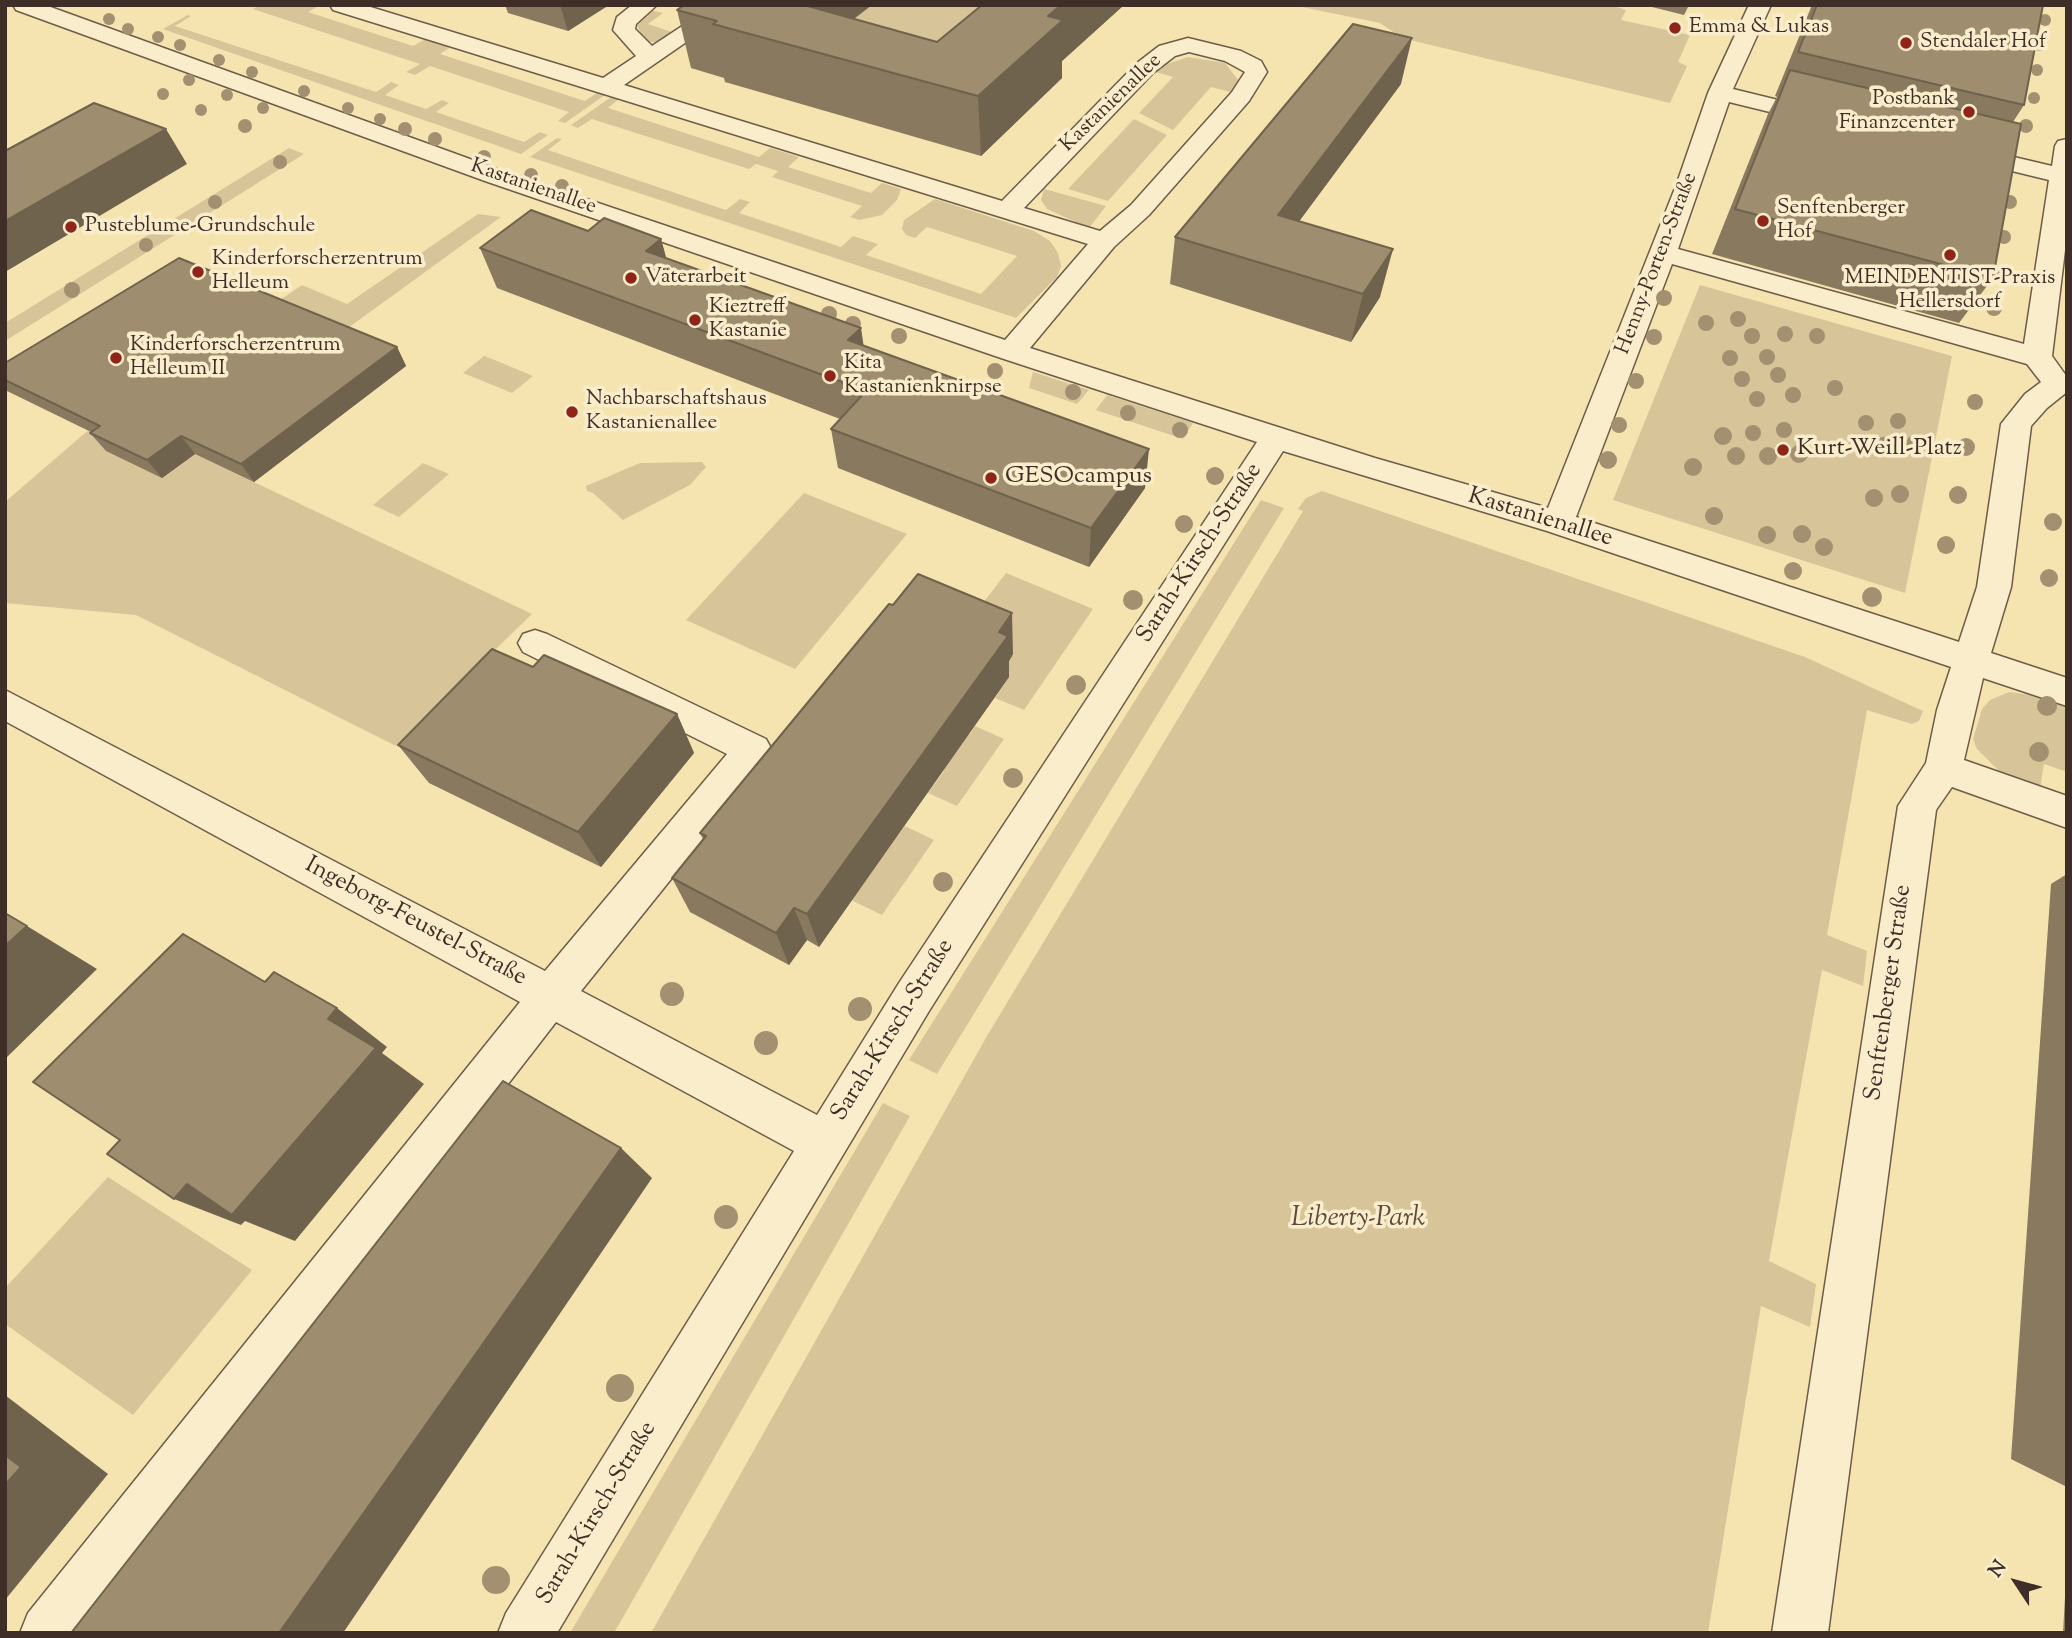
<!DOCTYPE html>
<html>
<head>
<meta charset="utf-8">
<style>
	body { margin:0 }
	#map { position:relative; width:2072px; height:1638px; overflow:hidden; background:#f6e4b0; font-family:"Sorts Mill Goudy",serif }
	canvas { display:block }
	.frame { position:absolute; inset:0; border:7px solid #3f2e27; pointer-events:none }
	.north { position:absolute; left:1981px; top:1547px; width:70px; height:70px; -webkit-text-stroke:5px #f9edcc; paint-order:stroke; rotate:306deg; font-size:19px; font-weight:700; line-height:28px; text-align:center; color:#3f2e27 }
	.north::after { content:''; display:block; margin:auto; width:24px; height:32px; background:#3f2e27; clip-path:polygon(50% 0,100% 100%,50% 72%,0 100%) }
</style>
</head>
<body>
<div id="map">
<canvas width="2072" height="1638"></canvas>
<div class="frame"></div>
<div class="north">N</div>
</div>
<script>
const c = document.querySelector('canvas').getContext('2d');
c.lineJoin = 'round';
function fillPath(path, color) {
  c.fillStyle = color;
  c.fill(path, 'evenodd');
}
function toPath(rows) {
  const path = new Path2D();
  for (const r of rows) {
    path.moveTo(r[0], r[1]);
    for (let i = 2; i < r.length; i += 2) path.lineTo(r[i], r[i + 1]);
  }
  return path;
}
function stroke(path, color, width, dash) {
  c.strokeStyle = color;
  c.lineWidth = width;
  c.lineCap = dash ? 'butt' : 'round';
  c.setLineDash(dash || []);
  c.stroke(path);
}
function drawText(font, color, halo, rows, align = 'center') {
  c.font = font + ' "Sorts Mill Goudy",serif';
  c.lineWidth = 7;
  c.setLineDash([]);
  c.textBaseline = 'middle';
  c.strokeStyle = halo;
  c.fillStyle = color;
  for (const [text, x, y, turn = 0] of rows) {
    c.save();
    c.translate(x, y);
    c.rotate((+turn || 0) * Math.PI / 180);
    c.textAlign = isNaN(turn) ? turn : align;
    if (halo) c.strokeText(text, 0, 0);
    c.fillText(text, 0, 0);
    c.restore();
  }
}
fillPath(toPath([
	[260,5,320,5,308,12,413,46,428,38,452,46,440,54,585,101,598,92,605,95,565,123,558,121,569,112,430,66,415,75,406,72,420,64,253,9],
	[872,5,1052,5,991,58,782,41],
	[1611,5,1626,10,1621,20,1690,35,1678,62,1687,66,1670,103,1402,38,1380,23,1297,6],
	[651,10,663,13,648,24,678,34,661,43,644,41,637,25],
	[188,15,191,16,175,26,376,92,391,82,399,85,385,95,426,109,442,100,449,103,436,112,524,142,540,132,548,135,521,154,163,29],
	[1188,57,1225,63,1239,81,1231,92,1211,87,1173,130,1139,113,1173,77,1156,72,1161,66],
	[611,97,619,99,608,108,759,157,770,148,799,157,788,167,871,193,882,183,901,189,897,200,882,215,859,220,850,217,862,206,772,177,778,171,756,164,749,169,592,119,578,128,571,125],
	[1134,119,1167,135,1108,201,1068,189],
	[557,138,562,139,548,150,726,210,740,199,750,202,739,213,841,247,853,236,878,244,866,255,981,294,1017,256,927,227,915,238,906,235,902,229,904,220,935,199,1034,231,1050,241,1058,253,1061,266,1057,277,1016,318,530,157],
	[289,148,304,154,5,341,5,323],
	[1044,189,1106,206,1089,228,1047,209,1041,200],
	[478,214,501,217,337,336,406,366,254,482,532,614,396,746,136,615,5,603,5,502,85,433,302,285,347,304],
	[1700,285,1952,356,1905,593,1613,500],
	[484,356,485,356,533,376,512,393,463,373],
	[1033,372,1089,390,1077,404,1029,388],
	[1107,395,1193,423,1183,439,1096,410],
	[702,462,706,467,690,485,623,520,593,493,587,491,586,486,640,463],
	[423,463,449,474,399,517,373,505],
	[1322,491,1805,657,1923,711,1919,721,1912,724,1867,710,1827,935,1867,951,1863,986,1822,970,1769,1261,1816,1284,1810,1327,1761,1306,1708,1633,651,1633,987,1036,1303,511,1298,509,1306,498],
	[804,493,907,534,795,669,686,620],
	[1261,500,1284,508,937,1074,909,1060],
	[1006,573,1093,609,1024,710,995,698,1009,677,1001,673,1013,654,961,632],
	[2009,692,2030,695,2067,707,2067,772,2044,764,2040,788,1999,771,1977,749,1973,739,1982,709,1990,700],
	[975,726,1004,739,957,806,928,793,944,771,933,766,959,729,970,734],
	[905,826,934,840,882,915,851,900,888,829,898,834],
	[883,1103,910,1116,614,1633,570,1633],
	[108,1177,252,1270,133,1415,5,1324,5,1288]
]), '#d7c599');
const minor = toPath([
	[13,5,45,5,503,171,1005,340,1088,244,333,10,330,5,364,5,603,78,636,56,613,30,617,17,632,5,657,5,636,24,635,29,652,46,714,5,740,5,624,85,1002,201,1137,63,1159,46,1188,38,1241,51,1261,61,1267,72,1249,101,1149,215,1114,247,1030,348,1375,458,1548,508,1677,183,1708,93,1749,5,1771,5,1733,89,1831,113,1835,118,1831,123,1823,125,1729,102,1678,249,2024,344,2049,180,1954,157,1951,152,1954,147,1963,145,2052,166,2055,146,2058,141,2067,139,2067,234,2052,356,2067,377,2067,392,2047,408,2031,426,2011,587,1991,653,2067,678,2067,706,1983,678,1964,760,2067,796,2067,828,1952,787,1936,810,1828,1633,1772,1633,1898,806,1926,763,1937,710,1951,667,1547,531,1283,451,929,1011,557,1633,498,1633,506,1613,794,1151,556,1022,83,1633,20,1633,28,1613,520,1002,5,721,5,690,545,971,727,754,523,652,518,643,523,634,535,630,547,634,766,739,772,750,766,761,581,991,817,1115,899,983,1257,442,1001,358,485,181,16,10,13,5],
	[1189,52,1225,61,1245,72,1232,92,1131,205,1100,231,1024,208,1153,73,1175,56,1189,52],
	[1672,264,2027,364,2041,382,2025,394,2001,424,1977,587,1959,642,1576,517,1672,264]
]);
stroke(minor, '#6d5c49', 3);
fillPath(minor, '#f9edcc');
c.fillStyle = '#a29071';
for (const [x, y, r] of [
	[109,19,6],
	[2045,20,6],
	[128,29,6],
	[158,37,6],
	[180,45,6],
	[2040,45,6],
	[219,60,6],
	[2037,70,6],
	[252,72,6],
	[189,80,6],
	[304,91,6],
	[163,94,6],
	[227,95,6],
	[2034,98,6],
	[263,108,6],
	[348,108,6],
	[201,110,6],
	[380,119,6],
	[245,126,7],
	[2026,126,7],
	[405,129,7],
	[435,139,7],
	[484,157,7],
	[280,162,7],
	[531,175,7],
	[562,186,7],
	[215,202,7],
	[2010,202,7],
	[2004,237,7],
	[146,245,7],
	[1999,273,7],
	[72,290,8],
	[1664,298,8],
	[1994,308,8],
	[829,314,8],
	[1738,319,8],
	[1706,323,8],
	[853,324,8],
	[1785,334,8],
	[899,336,8],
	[1752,336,8],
	[1817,336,8],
	[1654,337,8],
	[1767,357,8],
	[1730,358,8],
	[995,371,8],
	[1778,375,8],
	[1742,379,8],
	[1636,381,8],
	[1835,388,8],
	[1073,392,8],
	[1793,395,8],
	[1757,399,8],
	[1975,402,8],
	[1128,413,8],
	[1898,421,8],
	[1866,423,8],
	[1619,425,8],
	[1180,430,8],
	[1784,430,8],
	[1753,433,8],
	[1723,436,9],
	[1915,444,9],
	[1883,446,9],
	[1966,447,9],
	[1799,454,9],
	[1736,456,9],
	[1768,456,9],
	[1608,460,9],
	[1693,467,9],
	[1215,476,9],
	[1900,494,9],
	[1958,495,9],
	[1874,498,9],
	[1714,516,9],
	[2053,522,9],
	[1184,524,9],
	[1802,534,9],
	[1767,535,9],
	[1946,545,9],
	[1824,547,9],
	[1793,571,9],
	[2049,578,9],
	[1872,597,10],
	[1133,600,10],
	[1076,685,10],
	[2047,706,10],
	[2039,752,10],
	[1013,778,10],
	[943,882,10],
	[672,994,12],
	[860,1009,12],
	[766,1043,12],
	[726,1217,12],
	[620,1388,14],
	[496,1580,14]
]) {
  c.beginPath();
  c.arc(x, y, r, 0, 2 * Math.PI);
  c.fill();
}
fillPath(toPath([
	[505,5,609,5,568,31,508,13],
	[982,5,1124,5,1062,61,1062,78,981,156,725,82,724,78,691,68,677,10,854,19,937,42],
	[1644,5,1689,5,1684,15],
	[1812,5,2043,5,2024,105,2013,122,1993,278,1959,323,1712,254,1768,114,1777,97,1775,96],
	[1401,84,1299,221,1380,297,1351,342,1170,284,1175,237],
	[588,231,661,239,666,258,864,346,1145,488,1089,567,838,468,831,429,840,419,497,288,480,248],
	[397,347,406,366,254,482,195,454,162,478,106,451,90,433,91,432,5,390,5,363],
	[1013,654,1009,661,1009,677,819,947,807,940,789,965,690,912,672,878,703,839,700,833],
	[533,667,677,714,694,753,601,867,429,783,398,745],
	[2067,874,2067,1487,2011,1459,2051,884],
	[2067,1560,2067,1633,2063,1633]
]), '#88795f');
fillPath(toPath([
	[560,5,609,5,568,31],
	[792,5,872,5,812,51],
	[1061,5,1124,5,1062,61,1062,78,981,156,978,96,1048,16],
	[1412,38,1401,84,1269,262,1278,215],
	[166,129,187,164,5,272,5,221],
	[661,239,672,279,646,251],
	[1393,249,1380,297,1351,342,1363,294],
	[861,328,867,368,848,340],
	[397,347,406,366,254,482,241,464],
	[181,436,195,454,162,478,147,460],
	[1149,449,1145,488,1089,567,1091,528],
	[1012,613,1013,654,1009,661,1009,677,819,947,807,914],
	[677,714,694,753,601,867,578,832],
	[794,908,807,940,789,965,776,933],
	[27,926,97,969,5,1059,5,946],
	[337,1008,387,1047,382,1053,424,1084,295,1241,245,1221,241,1225,174,1199],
	[621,1148,652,1178,343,1633,279,1633],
	[5,1395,108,1474,5,1600]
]), '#6f634d');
const building = toPath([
	[684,5,804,5,937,42,982,5,1061,5,1048,16,1063,20,978,96,713,24,717,21,677,10,684,5],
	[1817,5,2043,5,2024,105,1798,52,1817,5],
	[1353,24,1412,38,1278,215,1393,249,1363,294,1175,237,1353,24],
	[1790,70,2021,124,1993,278,1735,209,1790,70],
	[94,103,166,129,5,221,5,151,94,103],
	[531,210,588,231,604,218,661,239,646,251,861,328,848,340,1149,449,1091,528,831,429,866,391,480,248,531,210],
	[179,258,397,347,241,464,181,436,147,460,90,433,100,426,5,380,5,363,179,258],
	[918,574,1012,613,999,632,1008,636,807,914,794,908,776,933,672,878,706,836,700,833,889,604,893,605,918,574],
	[492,649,533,667,544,655,677,714,578,832,398,745,492,649],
	[5,913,27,926,5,946,5,913],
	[183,934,265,982,274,972,337,1008,328,1019,376,1048,232,1215,187,1184,174,1199,107,1154,120,1140,33,1082,183,934],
	[503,1081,621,1148,279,1633,71,1633,503,1081],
	[5,1455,21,1467,5,1485,5,1455]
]);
fillPath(building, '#9e8d6e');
stroke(building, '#6f634d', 2);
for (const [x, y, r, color] of [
	[1675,28,7,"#8f2418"],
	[1906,43,7,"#8f2418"],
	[1969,112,7,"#8f2418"],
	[1763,221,7,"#8f2418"],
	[71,227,7,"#8f2418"],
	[1950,255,7,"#8f2418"],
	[198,272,7,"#8f2418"],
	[631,278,7,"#8f2418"],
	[695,320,7,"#8f2418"],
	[116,358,7,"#8f2418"],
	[830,376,7,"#8f2418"],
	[572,412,7,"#8f2418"],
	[1783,450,7,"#8f2418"],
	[991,478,7,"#8f2418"]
]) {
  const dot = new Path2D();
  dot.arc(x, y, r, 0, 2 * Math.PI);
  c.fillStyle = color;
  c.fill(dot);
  stroke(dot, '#f9edcc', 2.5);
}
drawText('21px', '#3f2e27', '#f9edcc', [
	["Emma & Lukas",1689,28],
	["Stendaler Hof",1920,43],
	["Postbank",1955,100,"right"],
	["Finanzcenter",1955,124,"right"],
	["Senftenberger",1777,209],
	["Hof",1777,233],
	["Pusteblume-Grundschule",85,227],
	["Kinderforscherzentrum",212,260],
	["Helleum",212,284],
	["Väterarbeit",645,278],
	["MEINDENTIST-Praxis",1950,279,"center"],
	["Hellersdorf",1950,303,"center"],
	["Kieztreff",709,308],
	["Kastanie",709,332],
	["Kinderforscherzentrum",130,346],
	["Helleum II",130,370],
	["Kita",844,364],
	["Kastanienknirpse",844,388],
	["Nachbarschaftshaus",586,400],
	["Kastanienallee",586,424]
], 'left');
drawText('21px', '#3f2e27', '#f9edcc', [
	["Kastanienallee",1112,104,-44],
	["Kastanienallee",533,188,19],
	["Henny-Porten-Straße",1658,264,-69]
]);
drawText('24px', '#3f2e27', '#f9edcc', [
	["Kurt-Weill-Platz",1797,450],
	["GESOcampus",1005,478]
], 'left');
drawText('24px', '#3f2e27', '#f9edcc', [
	["Kastanienallee",1540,519,17],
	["Sarah-Kirsch-Straße",1201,554,-57],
	["Ingeborg-Feustel-Straße",415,923,28],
	["Senftenberger Straße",1890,993,-82],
	["Sarah-Kirsch-Straße",894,1031,-58],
	["Sarah-Kirsch-Straße",598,1514,-59]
]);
drawText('italic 28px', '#5d4c3e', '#f9edcc', [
	["Liberty-Park",1358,1220]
]);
</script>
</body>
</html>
